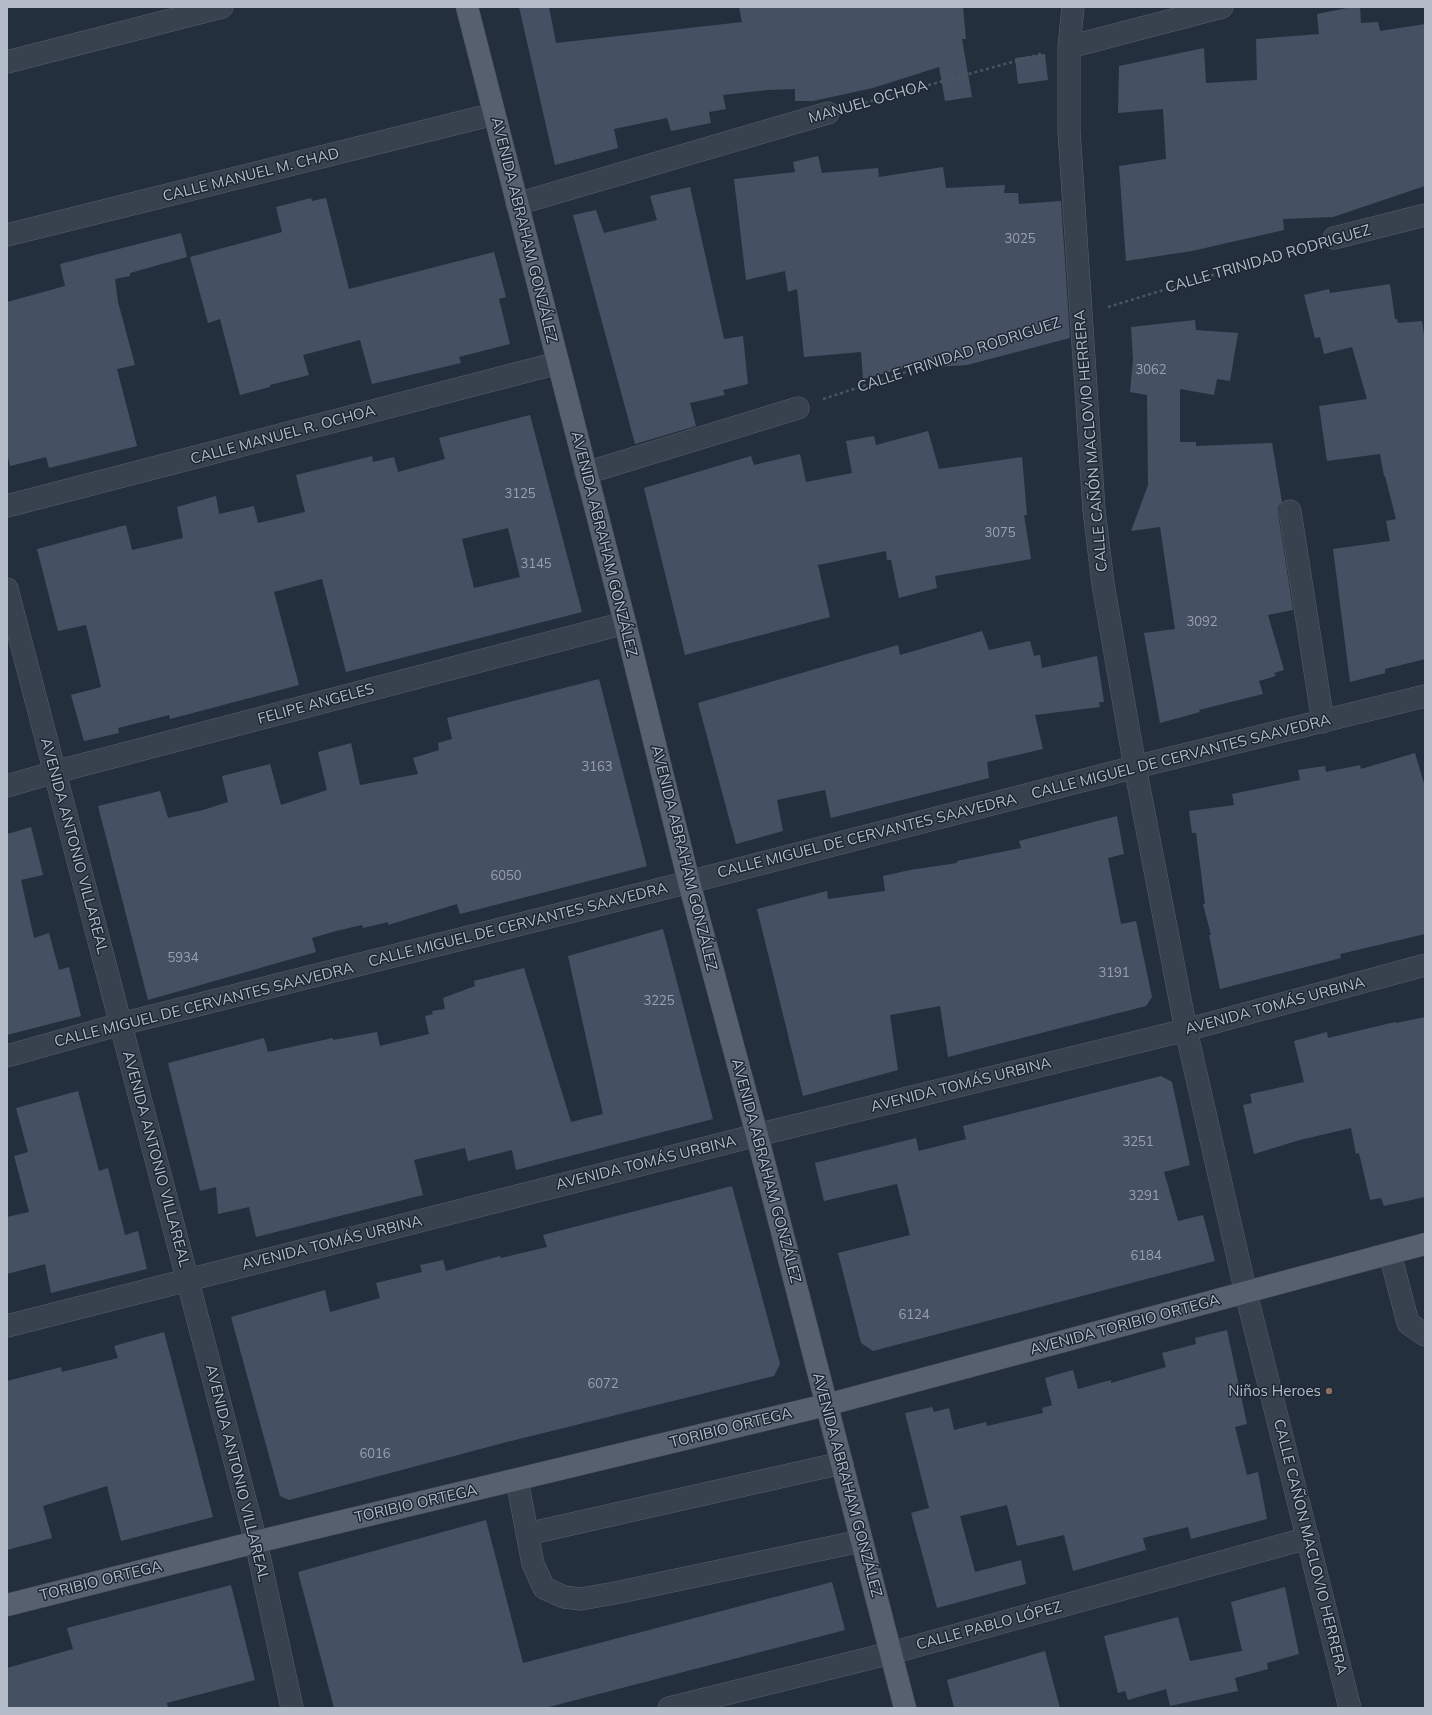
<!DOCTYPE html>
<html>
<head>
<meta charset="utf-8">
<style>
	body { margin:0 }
	#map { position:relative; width:1432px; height:1715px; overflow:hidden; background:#242f3e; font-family:Mulish,sans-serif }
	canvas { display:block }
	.frame { position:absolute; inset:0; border:8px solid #b4bcc9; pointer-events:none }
</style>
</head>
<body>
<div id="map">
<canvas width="1432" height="1715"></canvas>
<div class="frame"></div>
</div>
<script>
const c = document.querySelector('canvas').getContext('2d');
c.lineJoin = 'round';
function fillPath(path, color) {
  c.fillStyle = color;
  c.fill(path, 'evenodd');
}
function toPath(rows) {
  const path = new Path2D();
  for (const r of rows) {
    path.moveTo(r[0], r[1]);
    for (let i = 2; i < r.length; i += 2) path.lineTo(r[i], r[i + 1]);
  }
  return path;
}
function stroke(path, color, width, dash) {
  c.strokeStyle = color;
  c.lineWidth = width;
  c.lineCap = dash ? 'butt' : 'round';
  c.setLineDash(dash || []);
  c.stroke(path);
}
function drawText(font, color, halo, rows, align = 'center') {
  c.font = font + ' Mulish,sans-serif';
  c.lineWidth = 3;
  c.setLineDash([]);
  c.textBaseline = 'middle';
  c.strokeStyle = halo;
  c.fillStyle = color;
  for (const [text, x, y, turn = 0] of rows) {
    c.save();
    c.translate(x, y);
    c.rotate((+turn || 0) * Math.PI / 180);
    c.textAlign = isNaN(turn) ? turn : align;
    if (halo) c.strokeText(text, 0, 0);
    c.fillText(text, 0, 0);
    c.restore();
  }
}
fillPath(toPath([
	[519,7,549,7,556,43,742,22,739,7,963,7,966,39,962,39,972,97,945,101,939,67,873,88,813,101,795,101,795,89,767,90,723,95,726,109,709,112,711,123,671,131,667,118,614,129,618,148,555,165],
	[1352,7,1360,7,1361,23,1378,22,1380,31,1425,24,1425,186,1333,217,1283,219,1284,230,1192,251,1126,261,1119,166,1166,159,1163,109,1118,113,1119,66,1204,48,1206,83,1257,80,1256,39,1319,34,1317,14],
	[1045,54,1048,80,1018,84,1015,58],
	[818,156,822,173,878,168,879,177,943,167,946,188,1005,185,1004,193,1018,193,1019,204,1061,201,1070,338,967,365,936,367,935,360,863,379,861,352,804,357,797,289,788,292,785,271,746,280,734,179,795,172,793,162],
	[690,187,724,339,743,336,748,384,723,390,725,395,690,403,696,426,635,444,573,215,596,210,604,233,657,220,650,196],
	[311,198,312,201,326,198,349,289,494,252,506,297,499,299,510,344,459,357,461,363,372,384,360,340,303,355,309,375,270,385,270,387,240,395,220,319,208,323,190,257,282,232,276,207],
	[181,233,187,257,130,273,130,276,115,279,118,302,135,365,117,369,137,446,49,468,46,457,10,466,7,453,7,302,65,286,60,264],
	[1390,284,1395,319,1397,319,1398,323,1422,321,1425,342,1425,659,1385,669,1385,673,1350,682,1333,549,1390,541,1386,521,1396,519,1385,476,1384,476,1380,454,1327,461,1319,406,1367,399,1352,347,1324,354,1320,337,1315,338,1304,295,1329,289,1330,293],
	[1195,320,1196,330,1238,333,1230,381,1217,379,1214,395,1180,389,1180,442,1196,442,1196,446,1272,443,1282,502,1278,507,1278,513,1293,610,1268,615,1284,670,1274,673,1276,676,1259,681,1263,694,1199,710,1200,712,1160,723,1144,633,1175,629,1160,527,1131,531,1148,485,1147,395,1130,392,1133,359,1131,327],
	[530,415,582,612,346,672,322,579,274,592,299,685,170,719,169,715,118,728,119,733,84,741,71,695,101,687,86,625,58,631,37,549,126,525,132,550,183,538,177,507,216,496,219,514,254,506,258,523,305,512,296,475,372,456,373,462,394,457,398,472,445,459,439,438],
	[508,528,520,577,474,588,462,539],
	[928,431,939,469,1022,457,1027,515,1024,515,1031,559,935,576,937,588,899,598,891,560,887,560,886,551,818,565,830,617,685,655,644,488,751,456,754,465,800,454,806,482,852,473,846,441,874,436,876,445],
	[982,631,989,650,1030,641,1034,656,1040,655,1042,668,1097,656,1104,702,1099,702,1100,707,1035,715,1043,749,987,762,989,778,831,818,825,790,777,800,783,831,736,844,698,703,898,645,900,655],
	[599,679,647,866,460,914,457,904,388,925,388,922,363,928,362,925,336,931,312,938,316,952,148,1000,98,806,160,791,168,818,203,810,228,802,222,776,270,764,281,805,327,790,318,752,351,743,360,785,418,774,413,758,439,750,438,743,452,739,447,718],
	[1415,753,1425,787,1425,934,1340,954,1341,958,1220,989,1209,935,1211,935,1203,904,1205,904,1196,833,1192,833,1189,811,1234,805,1232,794,1300,780,1298,770,1325,766,1326,772,1360,765,1361,769],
	[1117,816,1124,854,1108,858,1121,924,1136,921,1152,997,1146,1006,948,1057,940,1006,890,1015,898,1070,803,1096,757,909,827,891,828,899,885,891,883,876,910,870,957,863,957,861,1021,848,1019,841],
	[31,827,43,875,21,880,34,938,49,933,59,970,69,967,81,1016,7,1035,7,834],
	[663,929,713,1119,516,1170,512,1150,468,1161,465,1148,414,1160,423,1195,256,1237,249,1207,218,1214,216,1187,200,1191,168,1063,264,1038,268,1052,333,1038,333,1040,377,1032,380,1046,429,1034,425,1016,433,1014,432,1011,445,1009,443,998,475,986,474,981,524,968,571,1122,603,1114,568,956],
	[1425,1017,1425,1197,1384,1206,1381,1198,1370,1200,1359,1153,1356,1154,1351,1128,1300,1140,1254,1154,1243,1105,1252,1103,1250,1094,1304,1082,1294,1041,1327,1032,1328,1038,1395,1022,1396,1023],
	[1161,1076,1172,1082,1190,1165,1164,1172,1178,1221,1203,1215,1215,1261,873,1351,861,1343,838,1253,910,1235,897,1184,824,1201,815,1163,916,1138,919,1151,966,1139,963,1126],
	[78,1091,99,1171,108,1168,125,1235,138,1231,147,1269,51,1293,45,1264,7,1274,7,1217,29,1212,14,1156,28,1152,16,1108],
	[732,1186,780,1364,774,1376,503,1443,289,1500,280,1496,231,1317,325,1290,330,1312,380,1298,376,1283,422,1272,420,1265,443,1260,446,1271,500,1256,501,1258,547,1247,543,1235],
	[1227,1330,1247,1424,1235,1427,1247,1475,1258,1472,1267,1519,1191,1539,1188,1527,1143,1538,1146,1550,1073,1571,1064,1535,1017,1546,1007,1505,960,1516,975,1572,1021,1560,1026,1584,937,1608,911,1513,929,1508,905,1413,932,1407,934,1412,949,1408,954,1430,986,1422,987,1426,1043,1413,1042,1408,1052,1405,1045,1378,1073,1370,1078,1389,1111,1380,1111,1383,1166,1367,1162,1353,1196,1344,1195,1338],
	[164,1332,213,1517,121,1541,107,1486,43,1506,52,1538,7,1550,7,1381,61,1367,62,1372,118,1358,114,1346],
	[486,1520,523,1663,832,1582,845,1630,545,1708,334,1708,298,1572],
	[231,1585,255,1680,167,1703,168,1708,7,1708,7,1668,73,1649,67,1628],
	[1285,1587,1299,1654,1267,1663,1268,1669,1235,1678,1238,1691,1170,1706,1166,1689,1128,1700,1125,1691,1118,1693,1104,1636,1178,1617,1190,1661,1242,1651,1231,1602],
	[1045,1651,1060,1708,954,1708,947,1680]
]), '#455162');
const minor = toPath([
	[1073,7,1069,47,1069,131,1094,510,1103,584,1135,767,1186,1030,1246,1293,1350,1708],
	[1069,47,1222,7],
	[7,62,222,7],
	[517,204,828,113],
	[7,235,494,114],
	[1334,238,1425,215],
	[586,473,798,408],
	[7,506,558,363],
	[1290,511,1323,722],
	[7,589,256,1542,292,1708],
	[7,786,55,772,625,623],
	[7,1056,121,1024,689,882,1135,767,1425,696],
	[1390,1254,1408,1323,1425,1335],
	[7,1326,757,1135,1186,1030,1425,965],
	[517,1480,533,1564,544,1588,564,1597,581,1599,615,1593,861,1541],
	[527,1534,842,1463],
	[669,1708,891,1653,1308,1538]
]);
const major = toPath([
	[467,7,625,623,689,882,757,1135,905,1708],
	[7,1605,256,1542,826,1405,1425,1244]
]);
stroke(minor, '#565f6c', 23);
stroke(major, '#414a57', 23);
stroke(toPath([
	[853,106,1041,54],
	[1108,307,1308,246],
	[823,399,1054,324]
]), '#44595c', 2.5, [3, 3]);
stroke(minor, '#38414e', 22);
stroke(major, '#56606e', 22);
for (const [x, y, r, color] of [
	[1329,1391,4,"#8d6e63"]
]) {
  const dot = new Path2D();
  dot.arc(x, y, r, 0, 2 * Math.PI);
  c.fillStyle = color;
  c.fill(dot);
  stroke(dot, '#1d2633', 1.5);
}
drawText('13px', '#98a1af', null, [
	["3025",1020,239],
	["3062",1151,370],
	["3125",520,494],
	["3075",1000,533],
	["3145",536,564],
	["3092",1202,622],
	["3163",597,767],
	["6050",506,876],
	["5934",183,958],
	["3191",1114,973],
	["3225",659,1001],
	["3251",1138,1142],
	["3291",1144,1196],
	["6184",1146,1256],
	["6124",914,1315],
	["6072",603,1384],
	["6016",375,1454]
]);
drawText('15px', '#b4bcc9', '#1d2633', [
	["MANUEL OCHOA",868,102,-16],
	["CALLE MANUEL M. CHAD",251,175,-14],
	["AVENIDA ABRAHAM GONZÁLEZ",524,230,76],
	["CALLE TRINIDAD RODRIGUEZ",1268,259,-16],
	["CALLE TRINIDAD RODRIGUEZ",959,355,-18],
	["CALLE MANUEL R. OCHOA",283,435,-15],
	["CALLE CAÑÓN MACLOVIO HERRERA",1091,441,-95],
	["AVENIDA ABRAHAM GONZÁLEZ",604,544,76],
	["FELIPE ANGELES",316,704,-15],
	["CALLE MIGUEL DE CERVANTES SAAVEDRA",1181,757,-14],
	["CALLE MIGUEL DE CERVANTES SAAVEDRA",867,836,-14],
	["AVENIDA ANTONIO VILLAREAL",74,846,75],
	["AVENIDA ABRAHAM GONZÁLEZ",684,858,76],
	["CALLE MIGUEL DE CERVANTES SAAVEDRA",518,925,-14],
	["CALLE MIGUEL DE CERVANTES SAAVEDRA",204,1005,-14],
	["AVENIDA TOMÁS URBINA",1275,1006,-15],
	["AVENIDA TOMÁS URBINA",961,1085,-14],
	["AVENIDA ANTONIO VILLAREAL",156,1159,75],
	["AVENIDA TOMÁS URBINA",646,1163,-14],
	["AVENIDA ABRAHAM GONZÁLEZ",766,1171,75],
	["AVENIDA TOMÁS URBINA",332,1243,-14],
	["AVENIDA TORIBIO ORTEGA",1125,1325,-15],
	["TORIBIO ORTEGA",731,1428,-14],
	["AVENIDA ANTONIO VILLAREAL",237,1473,76],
	["AVENIDA ABRAHAM GONZÁLEZ",847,1485,75],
	["TORIBIO ORTEGA",416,1504,-13],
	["CALLE CAÑON MACLOVIO HERRERA",1310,1547,76],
	["TORIBIO ORTEGA",101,1581,-14],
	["CALLE PABLO LÓPEZ",989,1626,-15]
]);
drawText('15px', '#b4bcc9', '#1d2633', [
	["Niños Heroes",1321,1391]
], 'right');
</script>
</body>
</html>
